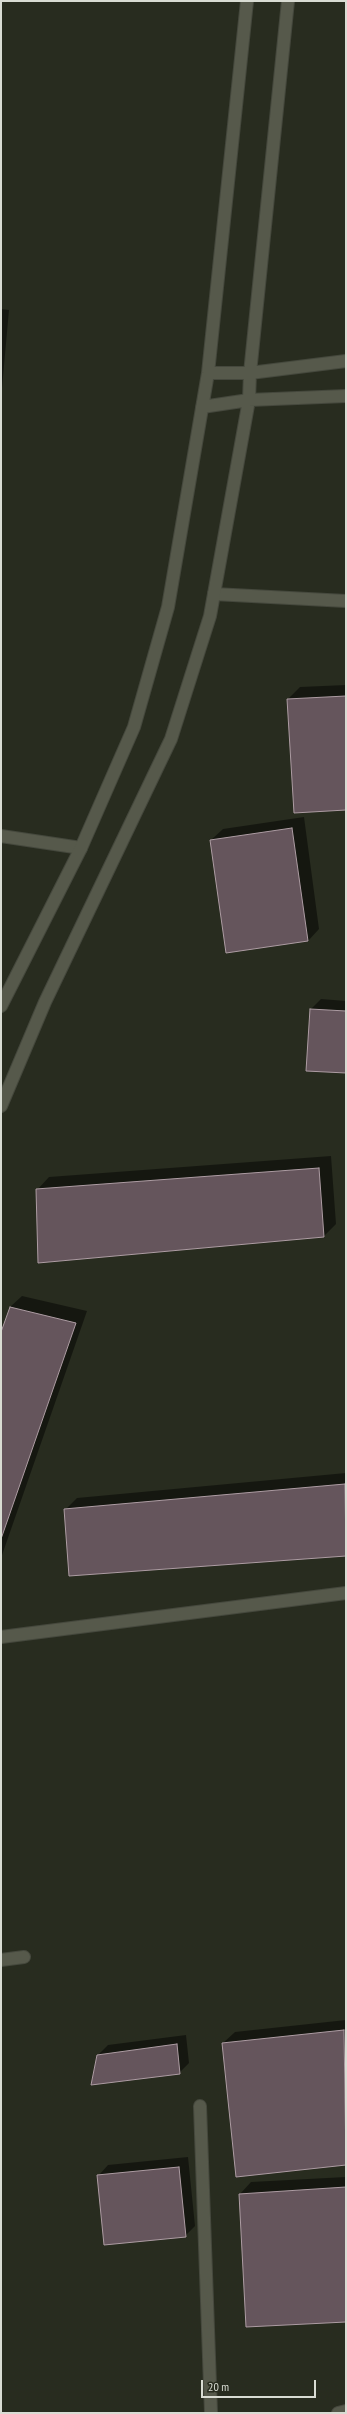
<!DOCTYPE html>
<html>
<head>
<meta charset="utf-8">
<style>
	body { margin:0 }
	#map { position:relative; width:347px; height:2414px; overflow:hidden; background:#282c1f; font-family:"PT Sans Narrow",sans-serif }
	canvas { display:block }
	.frame { position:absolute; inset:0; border:2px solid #d9dcd3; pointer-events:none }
	.scale { position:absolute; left:201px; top:2380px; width:115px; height:18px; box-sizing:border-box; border:2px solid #d9dcd3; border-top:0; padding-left:5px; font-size:12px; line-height:14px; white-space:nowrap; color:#d9dcd3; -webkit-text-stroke:3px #282c1f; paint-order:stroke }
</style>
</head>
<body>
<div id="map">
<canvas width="347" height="2414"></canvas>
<div class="frame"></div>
<div class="scale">20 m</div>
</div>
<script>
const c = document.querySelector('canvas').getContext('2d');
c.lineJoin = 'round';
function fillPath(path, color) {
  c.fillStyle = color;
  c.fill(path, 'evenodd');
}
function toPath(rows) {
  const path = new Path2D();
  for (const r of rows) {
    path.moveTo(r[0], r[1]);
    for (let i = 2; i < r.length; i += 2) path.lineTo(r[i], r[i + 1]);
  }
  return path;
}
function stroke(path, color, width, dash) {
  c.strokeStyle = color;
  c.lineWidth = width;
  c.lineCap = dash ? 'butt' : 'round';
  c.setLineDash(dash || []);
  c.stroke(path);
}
fillPath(toPath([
	[1,309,9,310,1,399],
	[346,685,346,809,288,699,300,687],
	[304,817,319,929,308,941,211,840,223,829],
	[321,999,346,1001,346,1072,311,1009],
	[331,1156,336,1224,324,1236,37,1190,49,1177],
	[22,1296,87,1311,1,1558,1,1335,10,1307],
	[346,1473,346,1555,70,1575,65,1510,77,1498],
	[346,2020,346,2164,237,2175,223,2043,235,2032],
	[186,2035,189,2063,179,2073,98,2055,108,2045],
	[188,2157,195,2226,185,2236,99,2175,108,2165],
	[346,2177,346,2321,240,2194,251,2182]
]), '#0007');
const building = toPath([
	[346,696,346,810,294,813,287,699,346,696],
	[292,828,308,941,226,953,210,840,292,828],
	[310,1009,346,1011,346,1073,306,1071,310,1009],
	[319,1168,324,1237,38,1263,36,1189,319,1168],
	[10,1307,76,1323,1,1539,1,1332,10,1307],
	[345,1484,346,1556,69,1576,64,1509,345,1484],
	[344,2030,346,2165,236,2177,222,2043,344,2030],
	[177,2044,180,2074,91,2085,97,2055,177,2044],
	[179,2167,186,2237,104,2245,97,2175,179,2167],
	[346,2187,346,2322,246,2327,239,2194,346,2187]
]);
fillPath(building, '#65555c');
stroke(building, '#ad9ca3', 1);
const lane = toPath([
	[1,1637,346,1593]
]);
const street = toPath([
	[214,594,346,601],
	[1,836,81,848],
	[1,1960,24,1957],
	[200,2106,211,2413],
	[338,2413,346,2411]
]);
const secondary = toPath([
	[208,373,250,373,346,361],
	[202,407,249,400,346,396],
	[1,1006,81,848,134,727,168,607,208,373,247,1],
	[1,1106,45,1002,171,739,210,616,249,400,250,373,288,1]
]);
stroke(lane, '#45483d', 14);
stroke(street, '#45483d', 14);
stroke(secondary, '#45483d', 14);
stroke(lane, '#56594b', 12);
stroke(street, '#56594b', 12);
stroke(secondary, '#56594b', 12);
</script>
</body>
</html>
